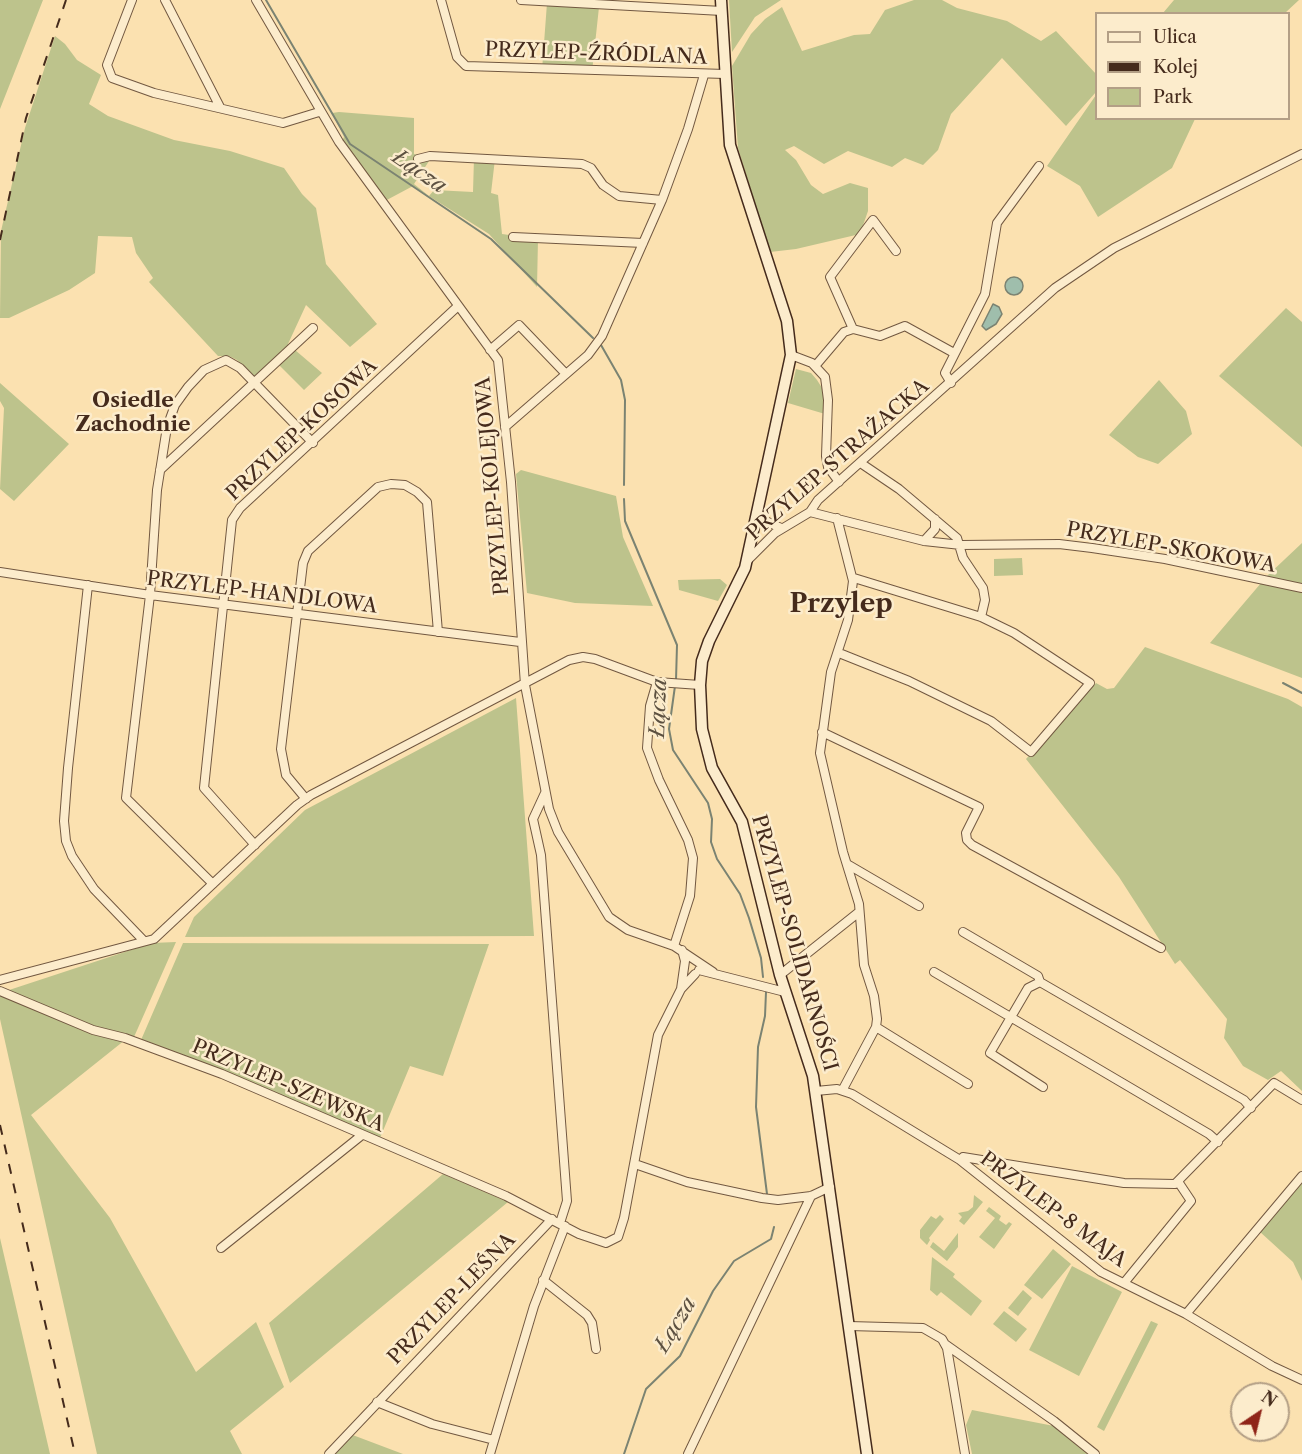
<!DOCTYPE html>
<html>
<head>
<meta charset="utf-8">
<style>
	body { margin:0 }
	#map { position:relative; width:1302px; height:1454px; overflow:hidden; background:#fbe1b0; font-family:"Libre Caslon Text",serif }
	canvas { display:block }
	.legend { position:absolute; left:1095px; top:12px; width:195px; height:108px; box-sizing:border-box; background:#fceccc; border:2px solid #b39f86; margin:0; padding:8px 10px; list-style:none; font-size:18px; color:#452b1c }
	.legend li { display:flex; align-items:center; gap:12px; height:30px }
	.legend b { width:30px; border:2px solid #b39f86 }
	.north { position:absolute; left:1230px; top:1382px; width:60px; height:60px; box-sizing:border-box; background:#fceccc; border:2px solid #b39f86; border-radius:50%; rotate:35deg; font-size:16px; font-weight:700; line-height:24px; text-align:center; color:#452b1c }
	.north::after { content:''; display:block; margin:auto; width:21px; height:27px; background:#8f2418; clip-path:polygon(50% 0,100% 100%,50% 72%,0 100%) }
</style>
</head>
<body>
<div id="map">
<canvas width="1302" height="1454"></canvas>
<ul class="legend">
<li><b style="height:8px;background:#fceccc"></b>Ulica</li>
<li><b style="height:8px;background:#452b1c"></b>Kolej</li>
<li><b style="height:16px;background:#bdc38c"></b>Park</li>
</ul>
<div class="north">N</div>
</div>
<script>
const c = document.querySelector('canvas').getContext('2d');
c.lineJoin = 'round';
function fillPath(path, color) {
  c.fillStyle = color;
  c.fill(path, 'evenodd');
}
function toPath(rows) {
  const path = new Path2D();
  for (const r of rows) {
    if (r.length === 3) {
      path.moveTo(r[0] + r[2], r[1]);
      path.arc(r[0], r[1], r[2], 0, 2 * Math.PI);
      continue;
    }
    path.moveTo(r[0], r[1]);
    for (let i = 2; i < r.length; i += 2) path.lineTo(r[i], r[i + 1]);
  }
  return path;
}
function stroke(path, color, width, dash) {
  c.strokeStyle = color;
  c.lineWidth = width;
  c.lineCap = dash ? 'butt' : 'round';
  c.setLineDash(dash || []);
  c.stroke(path);
}
function drawText(font, color, halo, rows, align = 'center') {
  c.font = font + ' "Libre Caslon Text",serif';
  c.lineWidth = 5;
  c.setLineDash([]);
  c.textBaseline = 'middle';
  c.strokeStyle = halo;
  c.fillStyle = color;
  for (const [text, x, y, turn = 0] of rows) {
    c.save();
    c.translate(x, y);
    c.rotate((+turn || 0) * Math.PI / 180);
    c.textAlign = isNaN(turn) ? turn : align;
    if (halo) c.strokeText(text, 0, 0);
    c.fillText(text, 0, 0);
    c.restore();
  }
}
fillPath(toPath([
	[0,0,43,0,0,109],
	[729,0,781,0,755,17,732,52],
	[914,0,942,0,957,8,1007,21,1041,41,1056,31,1096,74,1096,92,1066,126,1002,58,951,114,938,150,923,165,905,158,892,167,848,151,824,164,794,146,785,150,796,160,811,185,823,194,850,183,868,188,868,211,860,234,796,249,770,252,738,148,732,66,751,34,765,19,782,7,802,51,854,35,870,34,885,10],
	[1174,0,1299,0,1285,13,1163,13],
	[547,3,599,7,592,72,542,70],
	[55,36,65,44,77,60,101,75,89,104,108,116,174,140,230,151,284,168,302,194,316,208,326,264,377,324,350,347,306,305,288,344,322,373,304,390,274,360,256,381,237,360,229,356,218,356,149,282,153,278,136,253,132,237,98,236,95,273,69,290,9,318,0,318,1,231,25,128],
	[1096,95,1096,118,1195,119,1172,168,1098,217,1080,186,1047,166],
	[339,112,414,118,414,154,431,158,414,184,429,196,434,190,473,192,474,158,495,159,491,193,498,195,502,234,538,239,537,287,489,234,413,186,383,202,341,143,344,137,332,113],
	[1286,308,1302,322,1302,447,1219,376],
	[796,369,811,373,817,380,824,391,825,414,788,403],
	[1159,380,1186,411,1192,434,1158,464,1138,457,1109,435],
	[0,383,69,444,14,501,0,489,4,408,0,401],
	[521,470,616,496,623,537,653,606,575,603,527,593,516,474],
	[1302,543,1302,678,1210,643,1267,576],
	[1022,558,1023,575,994,576,994,559],
	[720,579,727,585,718,601,679,590,678,580],
	[1145,647,1288,699,1302,707,1302,1091,1281,1071,1268,1080,1243,1066,1224,1038,1227,1019,1180,960,1175,964,1119,877,1026,759,1096,683,1107,689,1114,688],
	[516,698,534,936,185,937,194,917,305,810],
	[176,942,134,1037,130,1036,31,1115,110,1218,196,1372,256,1322,284,1387,230,1431,242,1454,97,1454,0,1019,0,993,152,943],
	[183,943,489,944,443,1076,410,1066,380,1138,141,1040],
	[443,1174,508,1202,290,1383,269,1323],
	[1302,1180,1302,1281,1293,1262,1259,1231],
	[974,1195,983,1202,964,1225,959,1221,962,1217,958,1213,968,1211,973,1207],
	[989,1207,1001,1216,999,1220,1006,1225,1009,1222,1012,1224,994,1249,979,1237,995,1218,986,1211],
	[940,1215,944,1219,929,1238,930,1240,927,1245,920,1238,920,1230,931,1216,936,1219],
	[958,1233,958,1247,947,1261,930,1247,933,1242,944,1251],
	[0,1238,50,1454,0,1454],
	[1053,1249,1071,1264,1042,1299,1024,1285],
	[932,1257,955,1274,953,1277,982,1301,971,1316,941,1292,937,1296,930,1290],
	[1072,1266,1122,1292,1079,1376,1029,1350],
	[1023,1290,1032,1298,1018,1316,1008,1308],
	[1004,1311,1027,1329,1016,1342,993,1324],
	[1151,1321,1158,1324,1104,1431,1097,1427],
	[972,1410,1059,1427,1091,1454,972,1454,966,1425],
	[350,1434,403,1454,331,1454]
]), '#bdc38c');
const water = toPath([
	[1014,286,9],
	[993,304,999,307,1002,314,996,324,986,330,982,326,993,304]
]);
fillPath(water, '#9fbeac');
stroke(water, '#7b8372', 1.5);
stroke(toPath([
	[266,0,350,144,491,239,593,338],
	[601,345,621,380,625,400,624,485],
	[624,499,625,521,677,645,676,680],
	[1283,683,1302,693],
	[675,686,669,729,673,750,708,803,712,819,711,842,717,859,740,894,749,918,761,958,763,977],
	[766,992,765,1016,758,1047,756,1107,767,1194],
	[624,1454,646,1389,680,1356,713,1291,734,1261,771,1239,774,1227]
]), '#7b8372', 2);
const minor = toPath([
	[132,0,107,65,112,78,154,93,283,123,319,112],
	[165,0,220,107],
	[256,0,339,142,498,360,511,482,525,685,549,809,558,832,609,917,628,930,674,946,713,972],
	[441,0,457,57,466,66,725,74],
	[521,0,722,11],
	[418,159,430,156,582,164,591,168,603,185,619,196,662,200],
	[513,237,643,243],
	[853,329,830,277,873,220,896,251],
	[490,350,519,325,566,374],
	[791,355,812,363,825,377,828,400,826,456,828,467,839,482],
	[816,365,844,332,853,329,880,336,905,326,954,353],
	[951,383,945,373,985,294,997,223,1039,166],
	[505,427,588,355,602,336,662,200,688,129,704,75],
	[862,464,899,489,957,538,963,558,983,588,985,600,981,617],
	[160,470,313,328],
	[810,512,924,541,961,545,1059,544,1092,548,1165,559,1302,588],
	[757,517,781,528],
	[837,518,853,581,848,620,831,672,820,753,843,852,859,904,864,965,874,996,877,1019,876,1027,843,1089],
	[924,541,935,529,935,519],
	[747,561,775,533,810,512,818,500,1055,288,1114,248,1302,154],
	[0,572,150,595,520,642],
	[88,585,68,768,64,821,66,841,72,856,94,889,144,941],
	[839,653,909,681,991,721,1031,752,1090,683,1014,633,981,617,854,578],
	[657,682,650,706,647,748,659,780,688,840,693,858,690,896,674,946],
	[822,732,979,807,966,833,967,840,972,845,1161,948],
	[545,793,533,819,541,855,567,1201,560,1223],
	[306,799,286,775,281,749,303,563,308,551,378,487,391,484,405,485,417,492,427,502,438,632],
	[255,845,204,788,232,520,240,508,457,307],
	[847,864,919,906],
	[213,884,126,798,150,595,157,490,167,427,175,405,188,387,204,370,226,360,240,368,313,443],
	[963,932,1038,976,1040,982],
	[699,970,785,992],
	[934,972,1209,1134,1218,1142],
	[780,975,859,912],
	[0,980,154,939,297,805,311,795,569,660,583,657,595,659,657,682,700,685],
	[681,989,685,961,682,950],
	[0,991,93,1030,125,1038,222,1074,506,1196,579,1234,606,1243,618,1237,624,1218,658,1035,681,989,695,974],
	[876,1027,968,1084],
	[1043,1087,990,1053,1028,988,1040,982,1244,1100,1251,1108],
	[816,1091,837,1089,852,1094,960,1160,1101,1272,1186,1314,1272,1366,1302,1380],
	[960,1160,963,1157,1124,1183,1175,1184,1274,1083,1302,1100],
	[635,1164,687,1182,762,1198,778,1200,811,1196,830,1187],
	[221,1248,362,1135],
	[543,1280,587,1315,592,1323,596,1349],
	[1124,1283,1191,1201,1179,1183],
	[1186,1314,1302,1176],
	[849,1326,923,1328,942,1339,947,1348,965,1454],
	[945,1344,1054,1421,1095,1454],
	[377,1402,432,1424,494,1440],
	[329,1454,552,1219],
	[490,1454,534,1306,565,1226],
	[688,1454,811,1196]
]);
const secondary = toPath([
	[721,0,730,145,787,321,791,355,745,568,709,641,702,661,700,685,702,729,712,768,742,822,780,975,813,1076,867,1454]
]);
stroke(minor, '#725841', 10);
stroke(secondary, '#452b1c', 13);
stroke(minor, '#fceccc', 8);
stroke(secondary, '#fceccc', 10);
stroke(toPath([
	[0,240,26,118,66,0],
	[0,1125,75,1454]
]), '#452b1c', 2, [10, 10]);
drawText('20px', '#452b1c', '#fceccc', [
	["PRZYLEP-ŹRÓDLANA",596,54,2],
	["PRZYLEP-KOSOWA",302,430,-43],
	["PRZYLEP-STRAŻACKA",838,460,-41],
	["PRZYLEP-KOLEJOWA",493,486,-95],
	["PRZYLEP-SKOKOWA",1171,548,10],
	["PRZYLEP-HANDLOWA",262,593,7],
	["PRZYLEP-SOLIDARNOŚCI",794,943,74],
	["PRZYLEP-SZEWSKA",288,1086,23],
	["PRZYLEP-8 MAJA",1053,1210,37],
	["PRZYLEP-LEŚNA",452,1299,-46]
]);
drawText('italic 21px', '#5c5040', '#fceccc', [
	["Łącza",419,172,34],
	["Łącza",659,708,-88],
	["Łącza",676,1325,-59]
]);
drawText('bold 21px', '#452b1c', '#fceccc', [
	["Osiedle",133,401],
	["Zachodnie",133,425]
]);
drawText('bold 26px', '#452b1c', '#fceccc', [
	["Przylep",841,604]
]);
</script>
</body>
</html>
